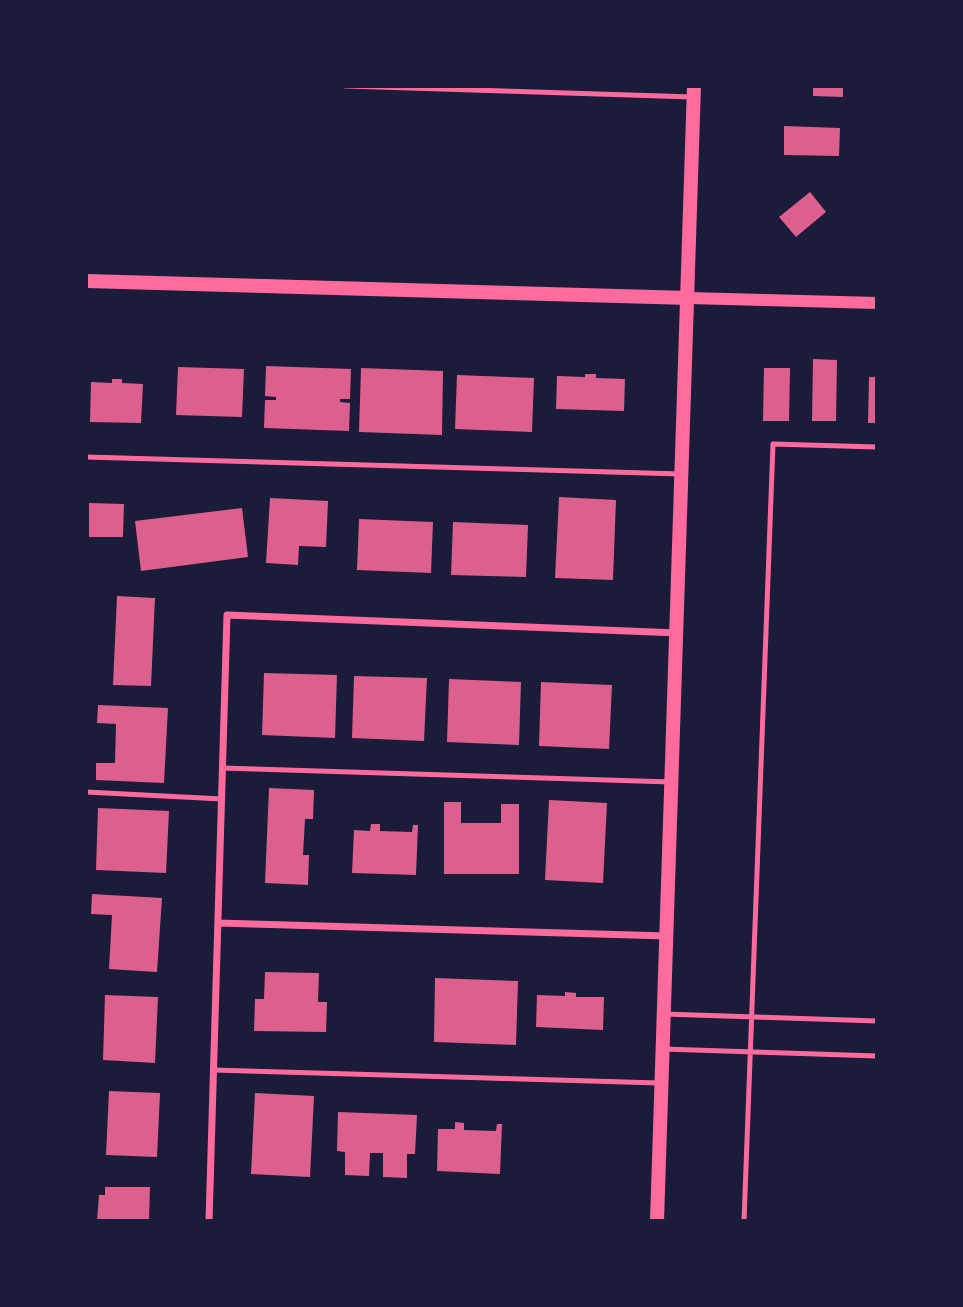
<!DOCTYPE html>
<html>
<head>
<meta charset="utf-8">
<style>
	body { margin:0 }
	#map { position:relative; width:963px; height:1307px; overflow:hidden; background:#1b1b3a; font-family:Ubuntu,sans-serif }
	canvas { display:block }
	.frame { position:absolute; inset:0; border:88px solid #1b1b3a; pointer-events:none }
</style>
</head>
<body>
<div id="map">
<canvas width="963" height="1307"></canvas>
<div class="frame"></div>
</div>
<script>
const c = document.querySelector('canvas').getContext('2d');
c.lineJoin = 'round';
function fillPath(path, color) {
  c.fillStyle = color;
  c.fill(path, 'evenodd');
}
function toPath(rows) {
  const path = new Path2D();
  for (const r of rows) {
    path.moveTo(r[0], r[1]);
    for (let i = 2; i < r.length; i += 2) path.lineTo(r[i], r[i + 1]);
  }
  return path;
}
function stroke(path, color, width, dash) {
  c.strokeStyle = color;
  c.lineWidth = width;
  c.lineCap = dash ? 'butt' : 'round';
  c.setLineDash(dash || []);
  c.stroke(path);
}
fillPath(toPath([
	[813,86,843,86,843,97,813,96],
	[784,126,840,128,839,156,784,155],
	[810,192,826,212,796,237,779,217],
	[813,359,837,360,836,421,812,421],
	[266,366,351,369,350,399,340,399,340,402,350,403,349,431,264,428,265,400,276,400,276,397,265,396],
	[178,367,244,369,242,417,176,415],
	[361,368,443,371,442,435,359,432],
	[764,368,790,368,789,421,763,421],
	[585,374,596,374,596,378,625,379,624,411,556,409,557,376,585,377],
	[457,375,534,378,532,432,455,429],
	[869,377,877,377,877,423,868,423],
	[112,379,122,379,122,383,143,384,141,423,90,422,91,382,112,383],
	[559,497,616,500,613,580,555,578],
	[270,498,328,501,326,547,299,546,298,565,266,563],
	[89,503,124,504,123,537,89,537],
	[242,508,248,557,141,571,135,521],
	[359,519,433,522,431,573,357,570],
	[453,522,528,525,526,577,451,575],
	[117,596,155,598,151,686,113,685],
	[264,673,337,675,335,738,262,735],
	[354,676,427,678,424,741,352,738],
	[449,679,521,682,519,745,447,742],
	[541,682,612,685,609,749,539,746],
	[98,705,168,708,164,783,96,780,96,763,115,763,116,724,97,723],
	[269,788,314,790,313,819,305,819,303,855,309,855,308,885,265,883],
	[549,800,607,803,603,883,545,880],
	[444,802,461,802,461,823,501,823,501,804,519,804,519,874,444,874],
	[98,808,169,811,166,873,96,870],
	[371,824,380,824,380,831,412,832,413,825,418,825,416,875,352,873,354,830,370,831],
	[92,894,162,898,157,972,109,969,112,915,91,914],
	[265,972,319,973,318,1002,327,1002,326,1032,254,1031,255,999,264,999],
	[435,978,518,981,516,1045,434,1042],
	[565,992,576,993,576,997,604,997,603,1030,536,1027,537,995,565,996],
	[105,995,158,997,155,1063,103,1060],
	[109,1091,160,1093,157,1157,106,1155],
	[255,1093,314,1096,310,1177,251,1174],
	[338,1112,417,1115,415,1154,407,1154,407,1178,383,1177,383,1153,370,1153,369,1176,345,1175,345,1152,337,1151],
	[455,1122,464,1123,464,1130,496,1131,497,1124,502,1124,500,1174,437,1171,438,1129,455,1129],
	[105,1187,150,1187,149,1221,97,1221,99,1195,105,1195]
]), '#dd5f8e');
stroke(toPath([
	[346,86,693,97],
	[86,457,681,474],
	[222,768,671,782],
	[86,792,222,799],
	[664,1014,877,1021],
	[663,1049,877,1056],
	[213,1070,659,1083],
	[744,1221,773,444,877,447]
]), '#ff6b9d', 5);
stroke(toPath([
	[218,923,667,936],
	[209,1221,227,615,678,633]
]), '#ff6b9d', 7);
stroke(toPath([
	[689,298,877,303]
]), '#ff6b9d', 12);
stroke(toPath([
	[86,281,689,298],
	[657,1221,694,86]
]), '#ff6b9d', 14);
</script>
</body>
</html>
